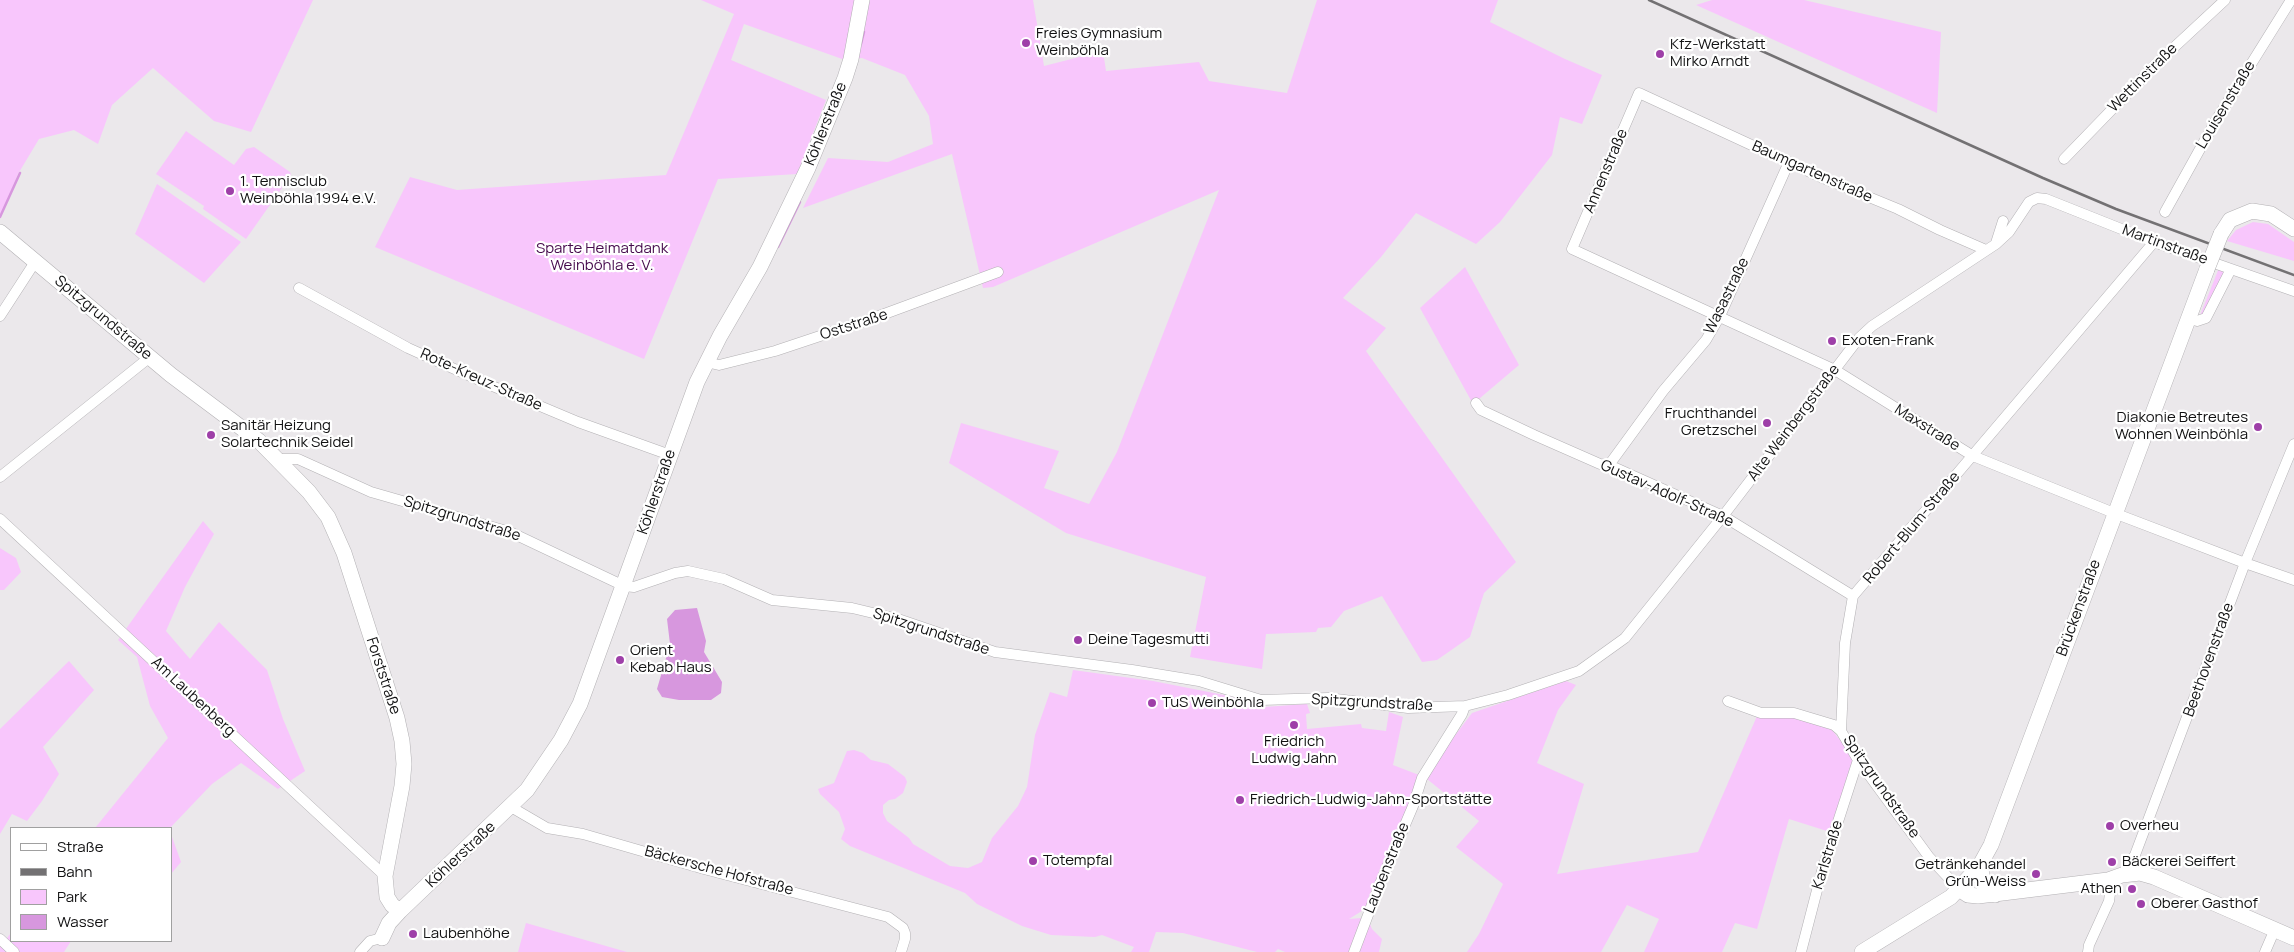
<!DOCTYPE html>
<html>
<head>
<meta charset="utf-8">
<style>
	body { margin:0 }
	#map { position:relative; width:2294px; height:952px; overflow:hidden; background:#ebe8eb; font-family:Manrope,sans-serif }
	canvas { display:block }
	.legend { position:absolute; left:10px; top:827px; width:162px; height:115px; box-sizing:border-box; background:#fff; border:1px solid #a0a0a0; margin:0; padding:6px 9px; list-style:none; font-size:15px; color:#111112 }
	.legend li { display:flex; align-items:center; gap:10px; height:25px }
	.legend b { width:25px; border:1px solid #a0a0a0 }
</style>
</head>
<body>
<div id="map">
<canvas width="2294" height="952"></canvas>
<ul class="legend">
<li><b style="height:6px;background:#fff"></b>Straße</li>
<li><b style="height:6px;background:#737173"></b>Bahn</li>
<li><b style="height:14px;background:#f8c6fc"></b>Park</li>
<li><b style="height:14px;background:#d797de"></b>Wasser</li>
</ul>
</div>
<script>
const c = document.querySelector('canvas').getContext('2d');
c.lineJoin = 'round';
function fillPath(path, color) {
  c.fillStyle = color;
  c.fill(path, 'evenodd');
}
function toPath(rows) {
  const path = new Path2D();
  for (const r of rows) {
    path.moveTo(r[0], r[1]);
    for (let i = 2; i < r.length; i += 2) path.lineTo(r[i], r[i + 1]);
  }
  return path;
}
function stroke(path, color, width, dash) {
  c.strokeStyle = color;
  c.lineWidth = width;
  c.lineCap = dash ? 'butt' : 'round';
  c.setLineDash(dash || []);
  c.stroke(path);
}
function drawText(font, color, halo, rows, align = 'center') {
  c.font = font + ' Manrope,sans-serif';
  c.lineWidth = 4.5;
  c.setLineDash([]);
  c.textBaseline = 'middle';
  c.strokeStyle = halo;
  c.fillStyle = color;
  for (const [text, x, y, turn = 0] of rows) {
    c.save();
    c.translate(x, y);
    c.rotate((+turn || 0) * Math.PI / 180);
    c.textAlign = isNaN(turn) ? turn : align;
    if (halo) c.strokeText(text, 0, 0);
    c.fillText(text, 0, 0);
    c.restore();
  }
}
fillPath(toPath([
	[0,0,313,0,251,132,214,121,153,68,112,105,98,144,74,130,39,139,18,174,0,218],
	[701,0,1033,0,1044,66,1103,51,1106,71,1199,62,1209,81,1287,93,1317,0,1498,0,1490,22,1565,59,1602,75,1582,124,1560,117,1552,155,1500,222,1476,244,1416,213,1381,257,1343,298,1386,328,1366,351,1516,562,1484,593,1470,637,1437,660,1422,662,1382,596,1344,611,1331,627,1318,628,1316,632,1266,634,1262,669,1190,657,1206,577,1066,533,949,463,961,423,1059,451,1044,488,1089,504,1117,452,1219,190,993,287,983,288,952,154,803,208,828,158,888,162,933,144,929,116,905,75,862,58,845,60,744,24,731,60,826,100,797,174,718,179,644,359,375,247,410,177,457,190,666,175,734,14],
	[1712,0,1804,0,1941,32,1937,113,1696,5],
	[186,131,234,165,246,149,254,147,290,172,291,175,246,239,203,209,204,206,156,174],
	[157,184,241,242,204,283,135,234],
	[2253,222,2268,224,2294,242,2294,261,2227,241,2236,230],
	[1465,267,1519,365,1473,404,1420,308],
	[2219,268,2224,272,2206,312,2199,318],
	[203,521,214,534,185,587,166,631,190,659,219,622,267,670,283,719,305,771,278,789,241,763,212,784,170,828,95,828,168,738,150,706,137,657,118,640],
	[0,548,16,558,21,572,4,590,0,590],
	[69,661,94,690,43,747,59,774,42,801,27,821,12,814,0,834,0,729],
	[1073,670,1153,681,1229,696,1264,707,1307,704,1310,713,1306,714,1307,729,1361,724,1362,728,1386,731,1389,712,1403,717,1393,765,1419,775,1409,806,1395,833,1365,909,1349,919,1362,918,1369,922,1372,929,1382,939,1379,952,1285,952,1278,949,1275,952,1257,952,1183,933,1156,932,1149,952,1131,952,1134,947,1102,935,1095,937,1051,935,1022,926,977,904,965,893,850,846,841,839,845,829,839,812,820,794,818,789,834,783,847,751,854,750,863,753,871,760,888,764,905,777,907,782,903,793,895,799,889,800,883,805,883,813,887,821,909,838,913,844,950,866,968,868,982,862,992,838,1018,806,1027,787,1035,735,1050,692,1067,697],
	[1566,681,1576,685,1558,710,1537,763,1584,784,1557,874,1698,852,1757,716,1791,716,1829,726,1853,757,1853,764,1830,832,1789,819,1757,929,1735,923,1722,952,1644,952,1659,919,1627,905,1601,952,1467,952,1479,934,1503,884,1456,847,1479,821,1427,779,1447,746,1472,713],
	[171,834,181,862,171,874],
	[526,923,627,952,518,952],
	[11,933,11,941,71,941,64,952,0,952,0,947]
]), '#f8c6fc');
fillPath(toPath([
	[697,608,706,641,704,652,722,682,721,693,711,700,679,700,662,697,657,689,670,644,667,619,675,610]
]), '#d797de');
stroke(toPath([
	[861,44,864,32],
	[0,217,20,173],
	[778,247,800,202]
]), '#d797de', 2.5);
const street = toPath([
	[2064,159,2155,65,2225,0],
	[2165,212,2215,122,2291,0],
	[1996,243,2003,221],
	[1986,250,1940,230,1898,209,1825,179,1639,93,1572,249,1835,370,1973,456,2114,513,2245,563,2294,580],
	[299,288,408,348,490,385,578,422,670,455],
	[0,316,35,262],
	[2189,319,2197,321,2206,318,2231,269],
	[706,362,719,365,775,351,868,320,998,272],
	[1476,403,1481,410,1534,435,1600,464,1609,465,1723,516,1853,596],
	[278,459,298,459,371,492,510,532,624,586,634,587,675,573,688,571,724,579,772,600,852,608,898,619,995,652,1132,670,1199,681,1261,700,1328,698,1408,708,1465,706,1508,695,1579,671,1625,638,1723,516,1859,338,1872,326,1996,244,2009,232,2029,202,2037,198,2046,199,2154,242,2294,291],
	[1609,465,1663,391,1706,340,1720,316,1789,162],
	[0,477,150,357],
	[0,519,385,876],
	[1728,701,1761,713,1794,713,1834,725,1841,731,1858,760,1929,857,1959,889],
	[1841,731,1845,643,1853,596,2154,242],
	[511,807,547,828,583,834,704,869,888,917,903,928,905,933,905,939,901,952],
	[2122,875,2135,855,2245,563,2294,444],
	[0,939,14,952],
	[360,952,370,941,382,938],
	[1354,952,1379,886,1413,806,1422,778,1462,714,1465,706],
	[1801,952,1822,871,1858,760],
	[2088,952,2089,945,2109,901,2111,886,2108,880],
	[2265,952,2275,929]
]);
const secondary = toPath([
	[0,232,171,375,259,441,309,492,328,517,344,553,397,718,402,741,404,764,402,786,385,876,387,897,392,905,400,911],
	[2221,234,2230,220,2252,211,2271,214,2294,229],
	[1980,865,1984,885,1995,895],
	[1959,889,1968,895,1978,896,2108,880,2122,875,2140,873,2154,877,2294,938],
	[382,938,389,923,400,911,527,790,561,740,580,704,697,382,720,336,760,267,808,168,845,78,851,59,862,0],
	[1862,952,1951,897,1980,865,1991,845,2207,269]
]);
stroke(street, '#b3b1b4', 11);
stroke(secondary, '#b3b1b4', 16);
stroke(street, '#fff', 10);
stroke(secondary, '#fff', 15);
stroke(toPath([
	[1649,0,2043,178,2116,209,2294,275]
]), '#737173', 2.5);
const secondaryBridge = toPath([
	[2207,269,2221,234]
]);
stroke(secondaryBridge, '#b3b1b4', 16, []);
stroke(secondaryBridge, '#fff', 15);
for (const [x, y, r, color] of [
	[1026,43,5,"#9e3fa8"],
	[1660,54,5,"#9e3fa8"],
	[230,191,5,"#9e3fa8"],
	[1832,341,5,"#9e3fa8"],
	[1767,423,5,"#9e3fa8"],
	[2258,427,5,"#9e3fa8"],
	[211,435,5,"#9e3fa8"],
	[1078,640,5,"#9e3fa8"],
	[620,660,5,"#9e3fa8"],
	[1152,703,5,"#9e3fa8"],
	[1294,725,5,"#9e3fa8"],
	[1240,800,5,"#9e3fa8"],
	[2110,826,5,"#9e3fa8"],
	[1033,861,5,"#9e3fa8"],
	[2112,862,5,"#9e3fa8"],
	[2036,874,5,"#9e3fa8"],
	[2132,889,5,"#9e3fa8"],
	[2141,904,5,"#9e3fa8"],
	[413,934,5,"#9e3fa8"]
]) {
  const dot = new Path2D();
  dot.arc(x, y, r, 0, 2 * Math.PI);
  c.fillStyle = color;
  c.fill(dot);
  stroke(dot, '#fff', 2);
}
drawText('15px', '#111112', '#fff', [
	["Freies Gymnasium",1036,34],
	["Weinböhla",1036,51],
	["Kfz-Werkstatt",1670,45],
	["Mirko Arndt",1670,62],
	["1. Tennisclub",240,182],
	["Weinböhla 1994 e.V.",240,199],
	["Exoten-Frank",1842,341],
	["Fruchthandel",1757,414,"right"],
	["Gretzschel",1757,431,"right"],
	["Diakonie Betreutes",2248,418,"right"],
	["Wohnen Weinböhla",2248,435,"right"],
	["Sanitär Heizung",221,426],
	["Solartechnik Seidel",221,443],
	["Deine Tagesmutti",1088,640],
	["Orient",630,651],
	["Kebab Haus",630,668],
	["TuS Weinböhla",1162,703],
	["Friedrich",1294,742,"center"],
	["Ludwig Jahn",1294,759,"center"],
	["Friedrich-Ludwig-Jahn-Sportstätte",1250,800],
	["Overheu",2120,826],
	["Totempfal",1043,861],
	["Bäckerei Seiffert",2122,862],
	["Getränkehandel",2026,865,"right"],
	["Grün-Weiss",2026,882,"right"],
	["Athen",2122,889,"right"],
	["Oberer Gasthof",2151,904],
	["Laubenhöhe",423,934]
], 'left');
drawText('15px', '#111112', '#fff', [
	["Wettinstraße",2143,78,-45],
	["Louisenstraße",2226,105,-59],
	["Köhlerstraße",826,124,-68],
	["Annenstraße",1606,171,-67],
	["Baumgartenstraße",1812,172,24],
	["Martinstraße",2165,245,20],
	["Wasastraße",1727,296,-64],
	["Spitzgrundstraße",103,318,40],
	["Oststraße",854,325,-18],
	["Rote-Kreuz-Straße",481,380,24],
	["Alte Weinbergstraße",1794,423,-53],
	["Maxstraße",1927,428,32],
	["Köhlerstraße",657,492,-71],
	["Gustav-Adolf-Straße",1667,494,24],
	["Spitzgrundstraße",462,519,17],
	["Robert-Blum-Straße",1912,528,-50],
	["Brückenstraße",2079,608,-70],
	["Spitzgrundstraße",931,632,18],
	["Beethovenstraße",2209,660,-70],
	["Forststraße",383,676,72],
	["Am Laubenberg",193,697,43],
	["Spitzgrundstraße",1372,703,3],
	["Spitzgrundstraße",1881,787,55],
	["Köhlerstraße",461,855,-43],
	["Karlstraße",1828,855,-73],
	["Laubenstraße",1387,868,-68],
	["Bäckersche Hofstraße",719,871,15]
]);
drawText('15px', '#460b4d', '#fff', [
	["Sparte Heimatdank",602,249],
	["Weinböhla e. V.",602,266]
]);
</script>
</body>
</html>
